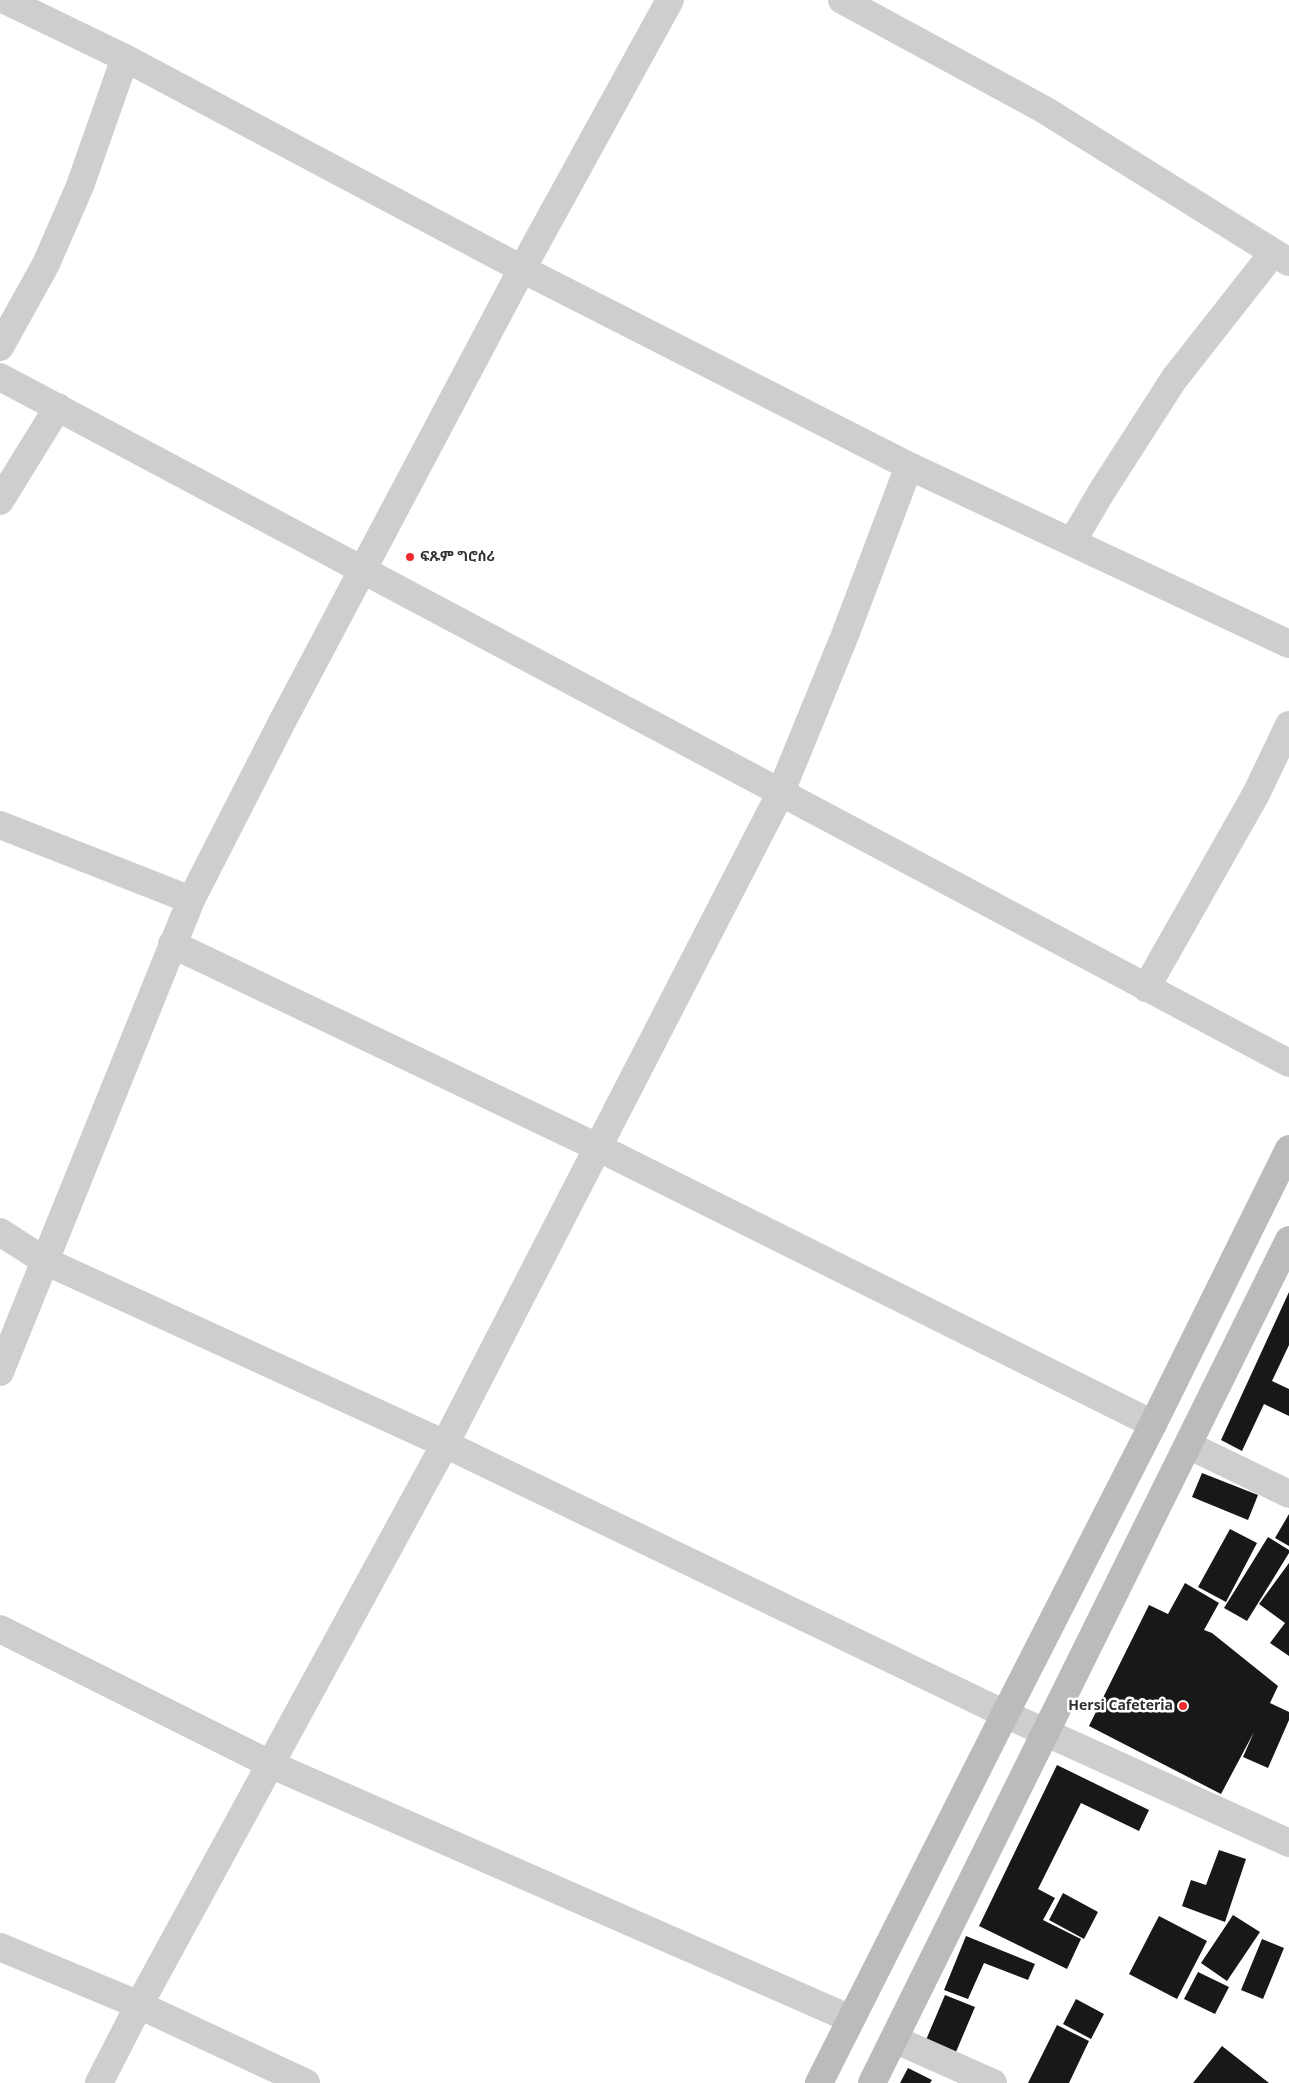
<!DOCTYPE html>
<html>
<head>
<meta charset="utf-8">
<style>
	body { margin:0 }
	canvas { display:block; background:#fff }
</style>
</head>
<body>
<canvas width="1289" height="2083"></canvas>
<script>
const c = document.querySelector('canvas').getContext('2d');
c.lineJoin = 'round';
function fillPath(path, color) {
  c.fillStyle = color;
  c.fill(path, 'evenodd');
}
function toPath(rows) {
  const path = new Path2D();
  for (const r of rows) {
    path.moveTo(r[0], r[1]);
    for (let i = 2; i < r.length; i += 2) path.lineTo(r[i], r[i + 1]);
  }
  return path;
}
function stroke(path, color, width, dash) {
  c.strokeStyle = color;
  c.lineWidth = width;
  c.lineCap = dash ? 'butt' : 'round';
  c.setLineDash(dash || []);
  c.stroke(path);
}
function drawText(font, color, halo, rows, align = 'center') {
  c.font = font + ' "Open Sans","Noto Sans Ethiopic",sans-serif';
  c.lineWidth = 5;
  c.setLineDash([]);
  c.textBaseline = 'middle';
  c.strokeStyle = halo;
  c.fillStyle = color;
  for (const [text, x, y, turn = 0] of rows) {
    c.save();
    c.translate(x, y);
    c.rotate((+turn || 0) * Math.PI / 180);
    c.textAlign = isNaN(turn) ? turn : align;
    if (halo) c.strokeText(text, 0, 0);
    c.fillText(text, 0, 0);
    c.restore();
  }
}
fillPath(toPath([
	[1289,1292,1289,1345,1272,1381,1289,1389,1289,1416,1264,1404,1242,1451,1221,1440],
	[1202,1473,1258,1495,1248,1520,1192,1497],
	[1289,1514,1289,1546,1275,1538],
	[1230,1529,1257,1543,1226,1602,1198,1587],
	[1268,1537,1289,1550,1289,1553,1247,1621,1224,1608],
	[1289,1563,1289,1656,1270,1643,1285,1623,1259,1604],
	[1185,1583,1219,1603,1204,1630,1212,1633,1278,1686,1270,1703,1289,1712,1289,1720,1268,1768,1243,1757,1254,1732,1221,1794,1089,1726,1149,1605,1168,1614],
	[1057,1765,1149,1810,1139,1831,1081,1803,1038,1889,1055,1898,1043,1920,1081,1939,1067,1969,979,1926],
	[1219,1850,1246,1859,1225,1922,1182,1906,1191,1880,1206,1885],
	[1063,1893,1098,1912,1084,1939,1049,1920],
	[1233,1915,1260,1932,1227,1981,1201,1963],
	[1159,1916,1207,1941,1177,1999,1129,1974],
	[966,1936,1035,1964,1028,1980,984,1963,968,1999,944,1990],
	[1262,1939,1284,1948,1263,1999,1241,1990],
	[1198,1972,1229,1987,1215,2014,1184,1999],
	[945,1995,975,2007,953,2059,923,2047],
	[1076,1999,1104,2014,1091,2039,1063,2024],
	[1057,2025,1089,2041,1069,2083,1028,2083],
	[1222,2046,1269,2083,1193,2083],
	[908,2068,932,2080,930,2083,900,2083]
]), '#181818');
stroke(toPath([
	[5,0,125,58,522,269,909,466,1289,644],
	[842,0,1043,109,1289,262],
	[0,347,46,264,80,186,125,58],
	[0,377,1289,1063],
	[0,501,58,407],
	[1072,542,1102,491,1174,379,1273,253],
	[0,825,191,900],
	[172,944,597,1147,1153,1424],
	[1146,988,1256,794,1289,725],
	[0,1232,45,1261,445,1444,1005,1714,1289,1843],
	[0,1372,191,900,282,722,522,269,670,0],
	[1188,1445,1289,1494],
	[0,1629,272,1765,851,2019],
	[0,1947,139,2005,306,2083],
	[894,2039,993,2083],
	[99,2083,139,2005,445,1444,780,794,845,635,909,466]
]), '#cecece', 28);
stroke(toPath([
	[819,2083,1005,1714,1153,1424,1289,1149],
	[872,2083,1289,1240]
]), '#bbb', 28);
for (const [x, y, r, color] of [
	[410,557,5,"#ef2b2f"],
	[1183,1706,5,"#ef2b2f"]
]) {
  const dot = new Path2D();
  dot.arc(x, y, r, 0, 2 * Math.PI);
  c.fillStyle = color;
  c.fill(dot);
  stroke(dot, '#fff', 2);
}
drawText('bold 14px', '#313131', '#fff', [
	["ፍጹም ግሮሰሪ",420,557],
	["Hersi Cafeteria",1173,1706,"right"]
], 'left');
</script>
</body>
</html>
